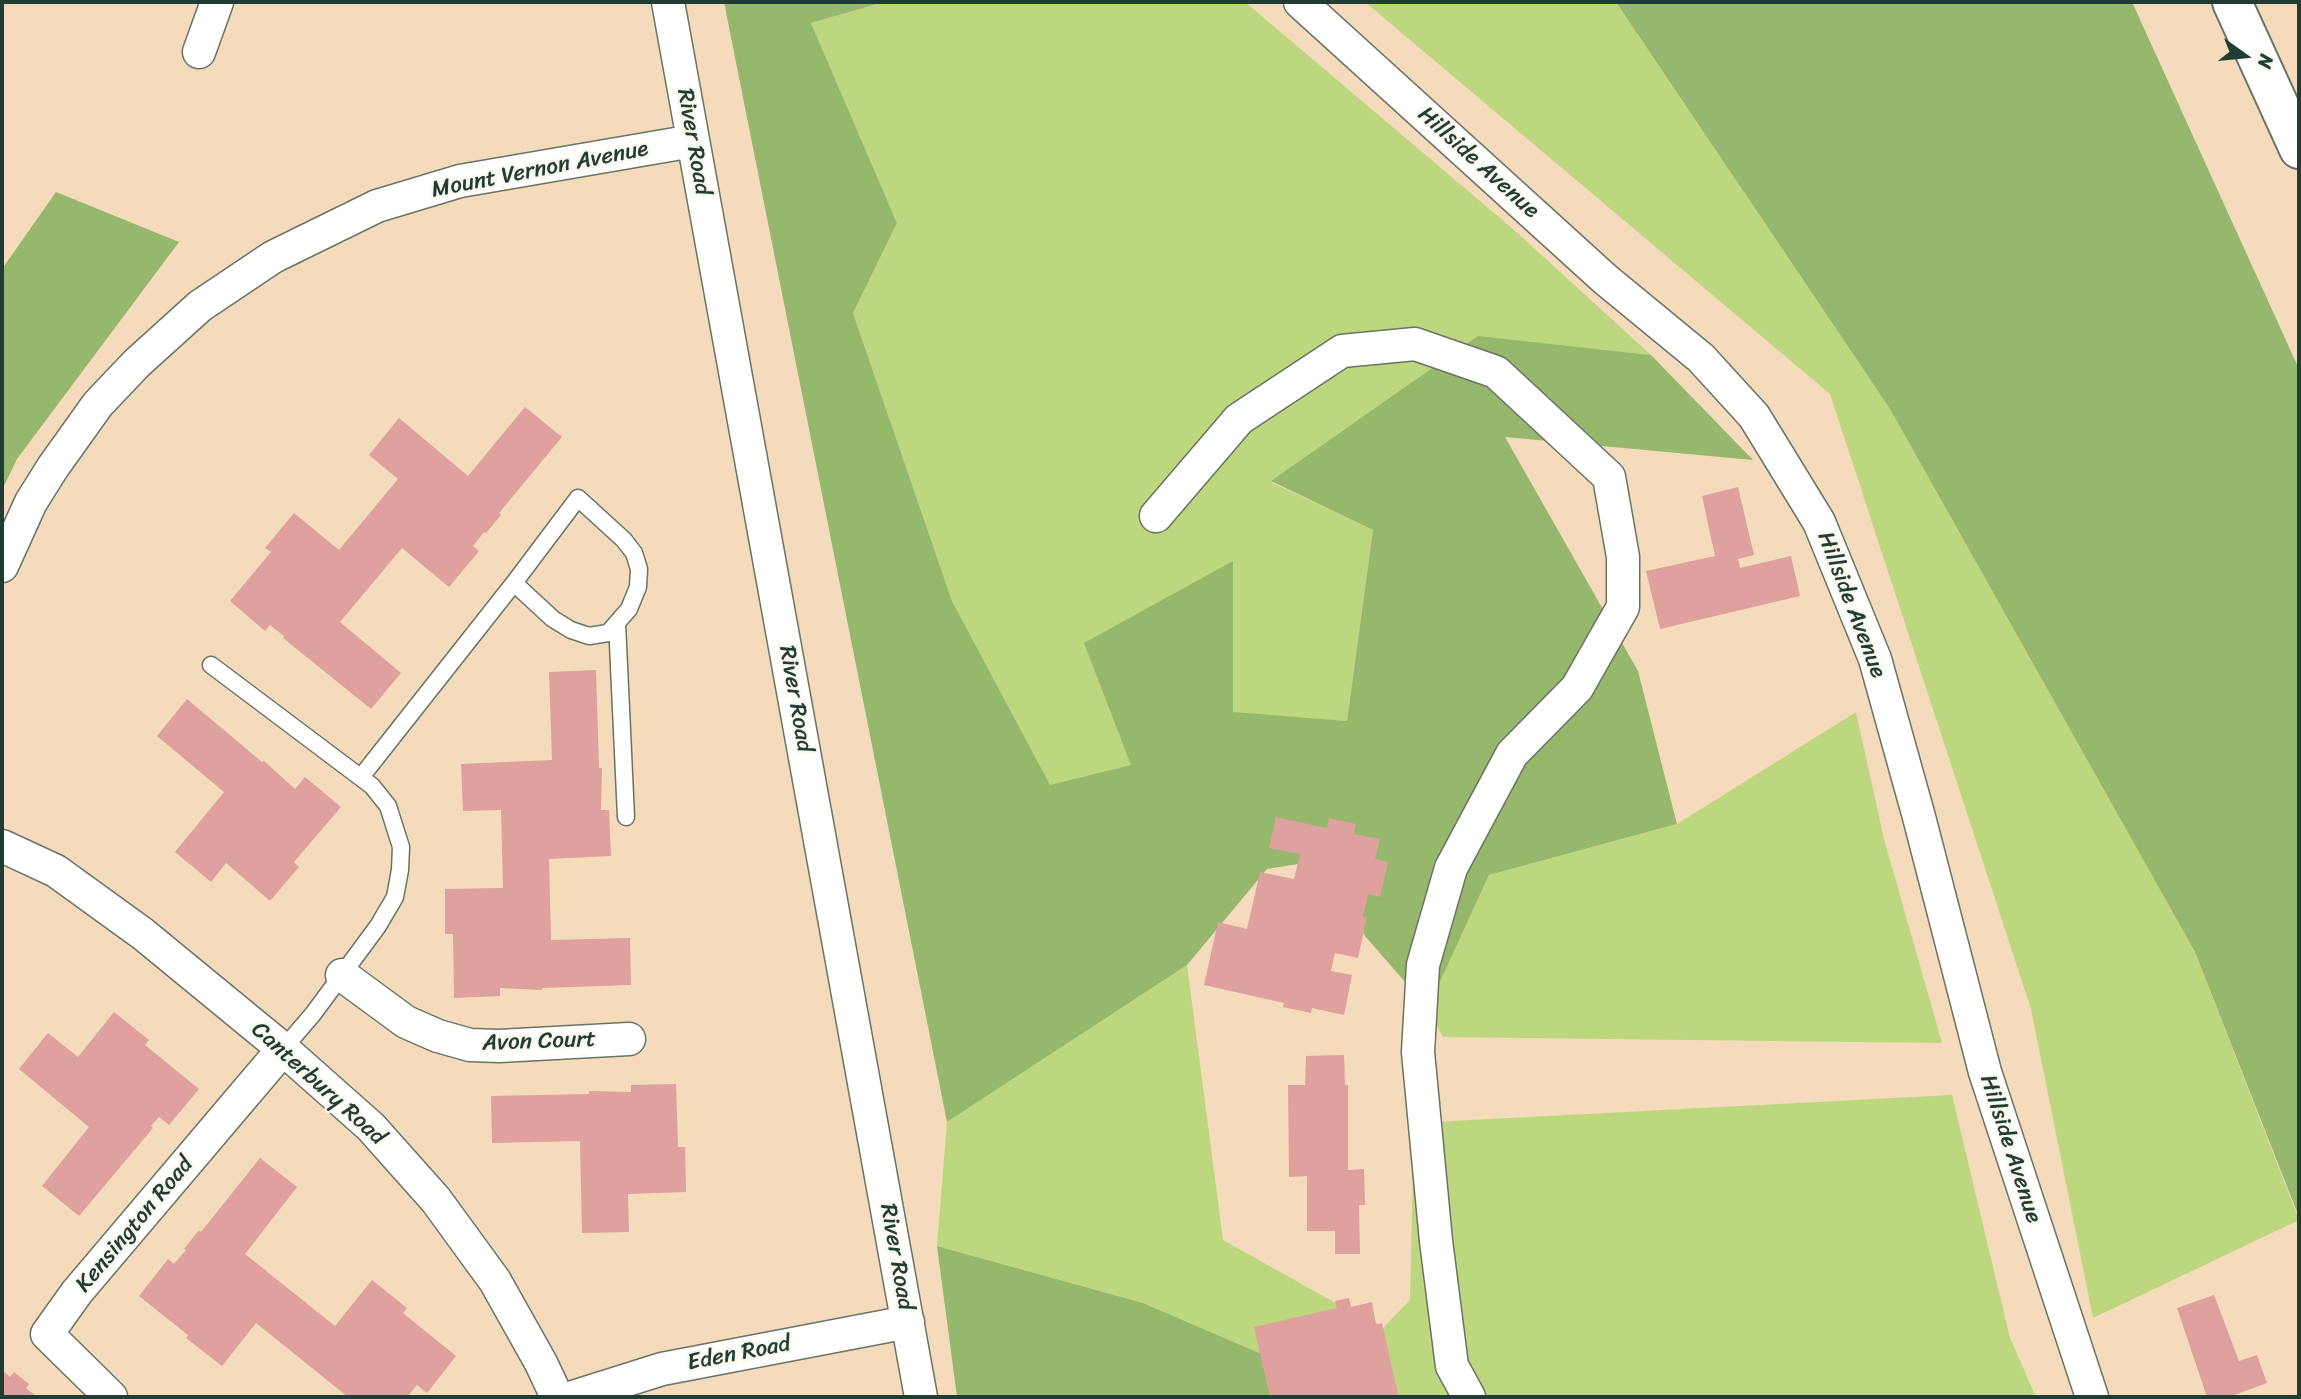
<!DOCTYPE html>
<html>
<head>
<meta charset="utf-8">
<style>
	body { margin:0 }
	#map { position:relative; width:2301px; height:1399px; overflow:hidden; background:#f3dbbc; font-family:Sriracha,sans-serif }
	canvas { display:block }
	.frame { position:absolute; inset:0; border:4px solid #1f3d34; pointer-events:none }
	.north { position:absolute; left:2210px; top:21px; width:70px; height:70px; -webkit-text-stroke:5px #fbf7ec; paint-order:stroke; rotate:105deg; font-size:19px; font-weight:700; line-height:28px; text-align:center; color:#1f3d34 }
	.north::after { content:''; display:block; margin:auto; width:24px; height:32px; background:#1f3d34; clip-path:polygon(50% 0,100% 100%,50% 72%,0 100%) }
</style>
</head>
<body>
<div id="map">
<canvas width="2301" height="1399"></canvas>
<div class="frame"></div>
<div class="north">N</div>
</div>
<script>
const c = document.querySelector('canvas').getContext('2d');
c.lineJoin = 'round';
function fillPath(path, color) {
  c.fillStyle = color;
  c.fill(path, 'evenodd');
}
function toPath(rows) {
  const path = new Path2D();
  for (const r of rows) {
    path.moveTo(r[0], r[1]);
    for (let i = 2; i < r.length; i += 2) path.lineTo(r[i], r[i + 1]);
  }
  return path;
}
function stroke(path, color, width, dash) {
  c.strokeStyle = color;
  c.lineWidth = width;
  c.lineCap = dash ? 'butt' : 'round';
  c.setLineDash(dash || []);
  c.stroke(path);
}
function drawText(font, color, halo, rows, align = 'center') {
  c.font = font + ' Sriracha,sans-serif';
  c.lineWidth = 5;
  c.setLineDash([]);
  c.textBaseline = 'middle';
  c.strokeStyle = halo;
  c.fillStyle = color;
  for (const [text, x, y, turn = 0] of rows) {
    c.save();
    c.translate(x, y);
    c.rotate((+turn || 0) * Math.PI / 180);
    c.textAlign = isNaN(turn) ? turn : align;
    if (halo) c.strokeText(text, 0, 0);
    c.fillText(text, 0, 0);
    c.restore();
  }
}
fillPath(toPath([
	[884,2,1245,2,1513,229,1651,355,1478,337,1271,482,1373,530,1347,721,1233,713,1233,562,1131,765,1050,786,952,601,853,313,897,223,811,23],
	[1365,2,1616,2,1890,409,2195,952,2299,1220,2093,1318,2031,1009,1830,394],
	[1856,712,1884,839,1942,1043,1443,1037,1428,1008,1489,875,1677,824],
	[1187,965,1223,1240,1382,1329,1410,1300,1414,1123,1952,1095,2010,1338,2036,1397,1356,1397,1349,1392,1143,1303,937,1246,947,1122]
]), '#bcd77d');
fillPath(toPath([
	[724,2,884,2,811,23,897,223,853,313,952,601,1050,785,1131,765,1084,643,1233,561,1233,712,1347,721,1373,530,1271,481,1478,336,1651,355,1753,460,1505,437,1638,671,1677,824,1489,875,1428,1008,1364,935,1335,858,1267,869,1187,965,947,1122],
	[1616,2,2132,2,2299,369,2299,1217,2195,952,1890,409],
	[56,192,179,242,17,459,2,490,2,269],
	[937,1246,1143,1303,1350,1392,1356,1397,957,1397]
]), '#95b86c');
fillPath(toPath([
	[525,407,562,437,499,513,501,515,486,533,484,532,473,546,479,551,449,587,402,548,340,622,401,673,371,709,283,638,284,636,270,625,265,631,230,601,271,552,265,548,294,513,339,550,398,479,369,455,399,418,468,476],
	[1738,487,1754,555,1738,559,1740,568,1791,556,1800,596,1660,629,1646,571,1715,556,1702,496],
	[596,670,599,768,602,768,601,810,609,810,611,856,549,859,551,940,630,938,631,985,542,988,542,990,500,988,500,996,454,998,453,934,445,934,445,889,503,888,501,810,463,811,461,764,552,760,549,672],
	[187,699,262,762,264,761,295,789,305,777,341,807,294,862,299,867,270,901,226,863,211,882,175,852,224,792,157,736],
	[1276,817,1327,828,1329,818,1356,824,1354,834,1380,839,1375,859,1388,862,1380,897,1368,894,1363,916,1367,917,1358,958,1335,953,1331,971,1352,975,1344,1015,1312,1008,1311,1013,1283,1007,1284,1003,1204,985,1218,922,1247,929,1260,872,1294,879,1300,854,1269,848],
	[114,1012,149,1040,145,1045,199,1089,169,1125,159,1117,151,1126,153,1128,79,1216,42,1186,89,1127,19,1069,48,1033,78,1057],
	[1344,1055,1345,1085,1348,1085,1348,1170,1364,1169,1365,1205,1359,1205,1360,1254,1335,1254,1335,1231,1307,1231,1307,1176,1289,1177,1288,1085,1305,1085,1306,1056],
	[676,1084,678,1147,685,1147,686,1192,628,1194,629,1232,582,1233,580,1141,492,1143,491,1096,589,1094,589,1091,631,1092,631,1085],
	[260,1158,297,1187,245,1254,335,1326,372,1280,407,1308,403,1313,456,1356,427,1393,417,1385,407,1397,348,1397,256,1323,222,1366,186,1338,188,1335,139,1296,168,1259,174,1264,186,1250,184,1249,199,1230,201,1232],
	[2214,1295,2239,1361,2257,1355,2267,1383,2229,1397,2207,1397,2177,1308],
	[1349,1298,1351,1307,1372,1302,1376,1324,1382,1323,1398,1394,1390,1397,1270,1397,1254,1327,1337,1308,1335,1301],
	[2,1370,10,1377,14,1372,29,1384,26,1388,37,1397,2,1397]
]), '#dea19d');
const service = toPath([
	[578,498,624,540,634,553,639,569,638,587,629,609,608,633,589,636,571,630,553,619,514,583,578,498],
	[617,623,626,817],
	[211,665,372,786,388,806,401,847,400,870,395,897,378,926,313,1014,283,1049],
	[361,777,514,583]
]);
const minor = toPath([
	[668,2,921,1397],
	[1300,2,1605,279,1701,358,1754,416,1819,522,1875,659,1919,817,1985,1072,2092,1397],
	[199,52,217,2],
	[1156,516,1239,419,1342,351,1415,344,1496,372,1609,477,1623,557,1623,607,1577,688,1512,754,1451,868,1423,965,1418,1052,1436,1241,1452,1366,1469,1397],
	[2,566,31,502,53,467,98,404,137,363,200,306,273,257,377,206,460,181,693,141],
	[2,846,56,871,143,934,283,1049,371,1127,436,1200,495,1281,541,1363,557,1397],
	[342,975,406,1022,438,1036,470,1045,499,1046,629,1039],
	[111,1397,47,1334,77,1292,283,1049],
	[573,1397,662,1369,908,1322]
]);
const secondary = toPath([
	[2232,2,2299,149]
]);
stroke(service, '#697464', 19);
stroke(minor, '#697464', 35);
stroke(secondary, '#697464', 42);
stroke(service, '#fff', 16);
stroke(minor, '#fff', 32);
stroke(secondary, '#fff', 38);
drawText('23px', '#1f3d34', '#fbf7ec', [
	["River Road",693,142,80],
	["Hillside Avenue",1478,163,42],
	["Mount Vernon Avenue",540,170,-11],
	["Hillside Avenue",1851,605,69],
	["River Road",795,699,80],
	["Avon Court",539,1042,-2],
	["Canterbury Road",318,1084,42],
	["Hillside Avenue",2010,1149,72],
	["Kensington Road",135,1225,-50],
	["River Road",896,1257,80],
	["Eden Road",739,1354,-11]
]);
</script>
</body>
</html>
